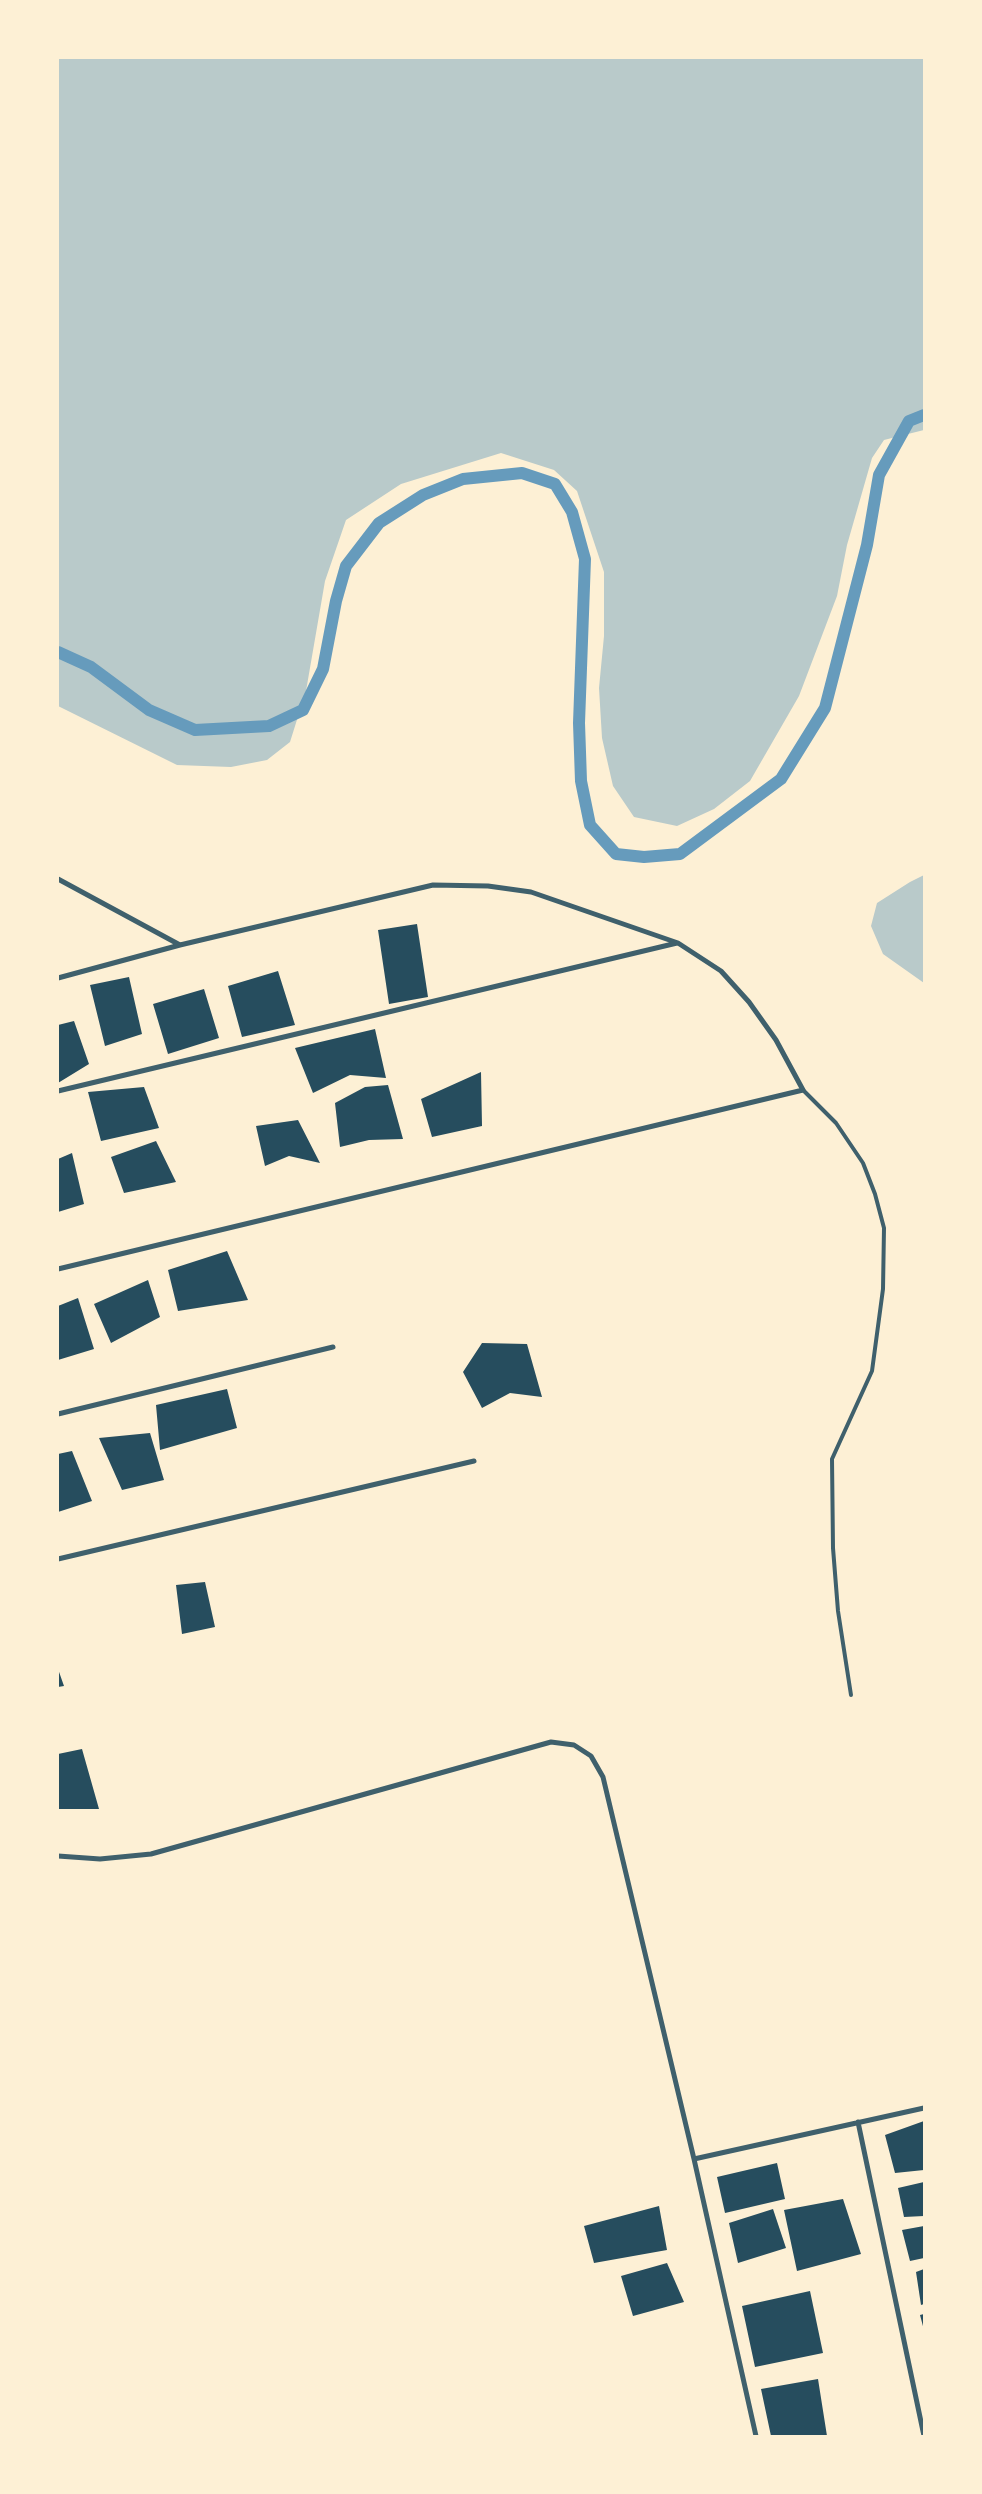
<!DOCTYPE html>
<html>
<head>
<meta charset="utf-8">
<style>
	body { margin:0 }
	#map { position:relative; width:982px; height:2494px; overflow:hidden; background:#fdf0d5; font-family:"Space Grotesk",sans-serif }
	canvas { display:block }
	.frame { position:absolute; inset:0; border:59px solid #fdf0d5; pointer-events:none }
</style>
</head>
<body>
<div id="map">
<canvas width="982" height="2494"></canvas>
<div class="frame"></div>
</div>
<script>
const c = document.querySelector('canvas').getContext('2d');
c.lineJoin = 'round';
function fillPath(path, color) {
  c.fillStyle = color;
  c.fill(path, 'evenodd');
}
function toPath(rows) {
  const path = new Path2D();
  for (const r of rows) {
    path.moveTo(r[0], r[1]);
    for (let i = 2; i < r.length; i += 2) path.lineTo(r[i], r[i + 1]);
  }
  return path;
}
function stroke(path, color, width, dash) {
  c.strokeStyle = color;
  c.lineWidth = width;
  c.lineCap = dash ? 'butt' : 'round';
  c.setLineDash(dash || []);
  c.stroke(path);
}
fillPath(toPath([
	[58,58,924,58,924,430,884,440,872,458,847,545,837,596,799,696,750,781,714,809,677,826,634,817,613,786,602,738,599,688,604,636,604,572,577,491,554,470,501,453,401,484,346,520,325,581,306,691,290,742,267,760,231,767,177,765,58,706],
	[924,875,924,983,883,954,871,926,877,903,910,882]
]), '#b9caca');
stroke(toPath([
	[58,652,91,667,149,710,195,730,269,726,303,710,323,669,336,601,346,566,379,523,423,495,463,479,522,473,555,484,572,512,585,559,579,723,581,781,590,825,616,854,644,857,680,854,781,779,825,708,867,545,879,475,909,421,924,415]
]), '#669bbc', 12);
fillPath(toPath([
	[417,924,428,997,389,1004,378,930],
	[278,971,295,1025,242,1037,228,986],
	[129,977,142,1034,105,1046,90,985],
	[204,989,219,1038,168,1054,153,1004],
	[74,1021,89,1064,58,1083,58,1025],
	[375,1029,386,1078,350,1075,313,1093,295,1048],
	[481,1072,482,1126,432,1137,421,1099],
	[388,1085,403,1139,369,1140,340,1147,335,1103,365,1087],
	[144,1087,159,1128,101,1141,88,1092],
	[298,1120,320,1163,289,1156,265,1166,256,1126],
	[156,1141,176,1182,124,1193,111,1157],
	[72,1153,84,1204,58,1212,58,1159],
	[227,1251,248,1300,178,1311,168,1270],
	[148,1280,160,1317,111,1343,94,1304],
	[78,1298,94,1349,58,1360,58,1306],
	[482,1343,527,1344,542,1397,510,1393,482,1408,463,1372],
	[227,1389,237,1428,160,1450,156,1405],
	[150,1433,164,1480,122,1490,99,1438],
	[72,1451,92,1501,58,1512,58,1454],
	[205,1582,215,1627,182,1634,176,1585],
	[58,1669,64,1686,58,1687],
	[82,1749,99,1809,58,1809,58,1754],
	[924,2121,924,2170,895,2173,885,2135],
	[777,2163,785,2199,725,2213,717,2177],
	[924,2182,924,2216,904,2217,898,2188],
	[843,2199,861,2254,797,2271,784,2210],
	[659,2206,667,2250,594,2263,584,2226],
	[773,2209,786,2248,738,2263,729,2223],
	[924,2226,924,2258,910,2261,902,2230],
	[667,2263,684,2302,633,2316,621,2276],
	[924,2269,924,2304,921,2305,916,2272],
	[810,2291,823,2353,755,2367,742,2306],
	[924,2314,924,2330,920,2315],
	[818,2379,827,2436,771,2436,761,2389]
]), '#264d5e');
stroke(toPath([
	[803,1090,836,1123,863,1163,875,1194,884,1228,883,1289,872,1371,832,1459,833,1548,838,1611,851,1695]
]), '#3f606c', 4);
stroke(toPath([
	[58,879,180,945],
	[58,978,180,945,433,885,488,886,531,892,678,943,721,971,749,1002,776,1040,803,1090,58,1269],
	[58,1091,677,943],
	[58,1414,333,1347],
	[58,1559,474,1461],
	[58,1856,100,1859,151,1854,551,1742,574,1745,591,1756,603,1777,694,2159,756,2436],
	[858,2122,924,2436],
	[694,2159,924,2108]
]), '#3f606c', 5);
</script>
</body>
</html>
